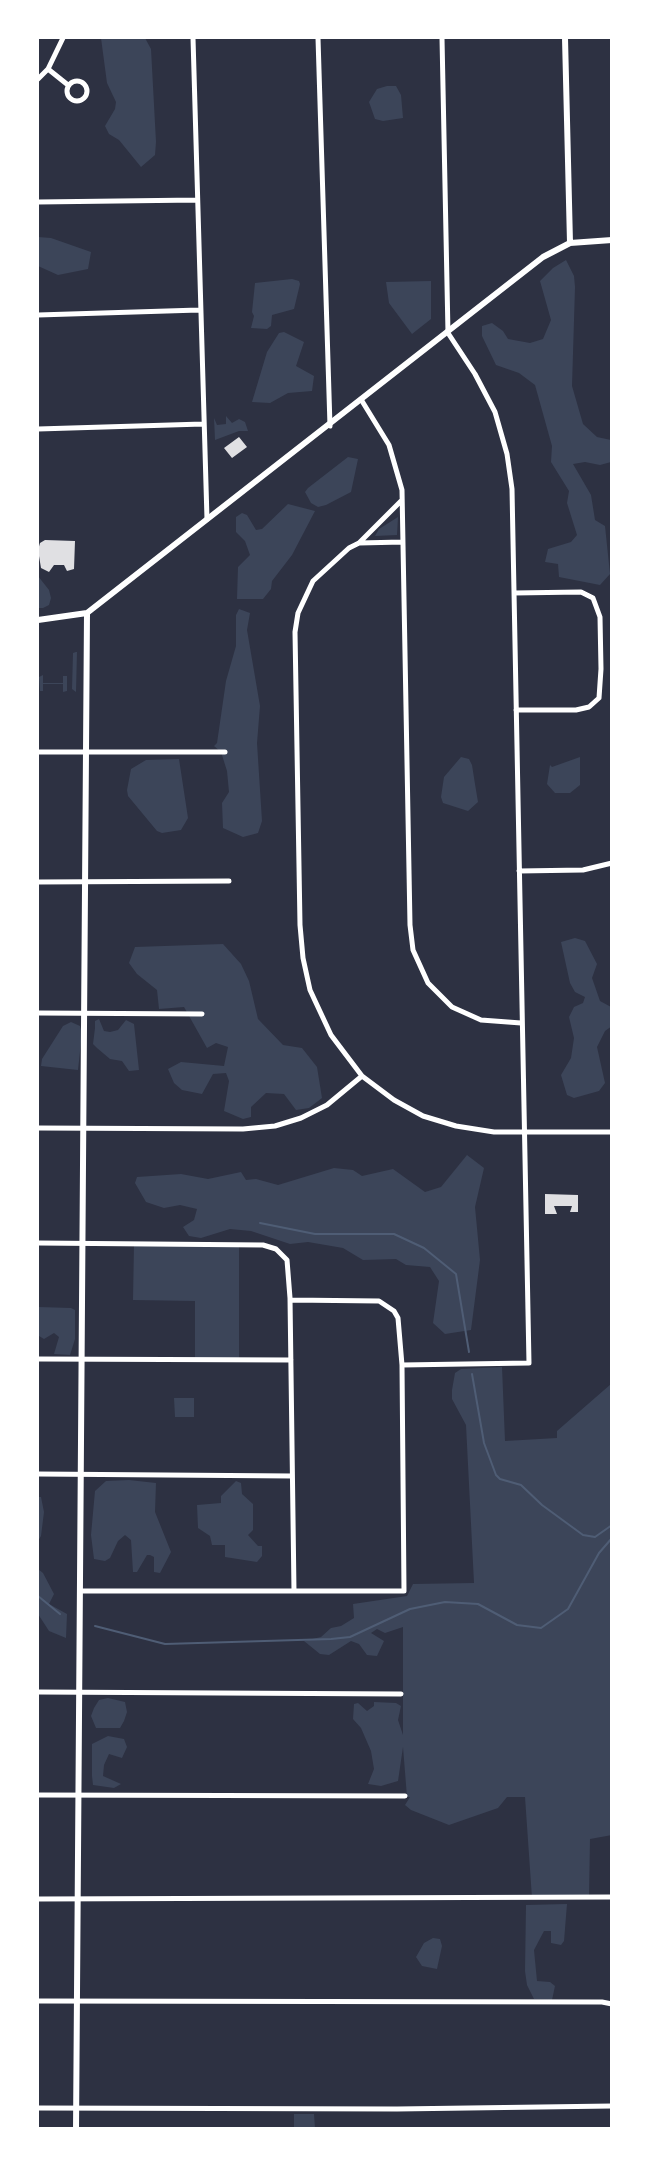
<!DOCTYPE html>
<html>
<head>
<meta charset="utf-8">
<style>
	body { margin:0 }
	#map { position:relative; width:649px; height:2166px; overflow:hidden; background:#2d3142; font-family:Lato,sans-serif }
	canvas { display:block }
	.frame { position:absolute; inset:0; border:39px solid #fff; pointer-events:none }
</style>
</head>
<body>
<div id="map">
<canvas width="649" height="2166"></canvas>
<div class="frame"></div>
</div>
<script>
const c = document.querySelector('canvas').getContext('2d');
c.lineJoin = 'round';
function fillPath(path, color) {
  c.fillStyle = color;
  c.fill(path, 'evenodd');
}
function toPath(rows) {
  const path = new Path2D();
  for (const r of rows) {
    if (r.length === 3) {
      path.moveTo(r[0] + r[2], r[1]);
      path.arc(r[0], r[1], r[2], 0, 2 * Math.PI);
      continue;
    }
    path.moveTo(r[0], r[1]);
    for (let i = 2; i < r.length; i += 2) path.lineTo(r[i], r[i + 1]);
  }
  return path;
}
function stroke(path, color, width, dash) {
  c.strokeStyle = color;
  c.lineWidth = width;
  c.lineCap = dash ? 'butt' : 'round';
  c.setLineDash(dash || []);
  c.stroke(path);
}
fillPath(toPath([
	[101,38,145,38,151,49,156,142,155,155,141,167,119,140,109,134,105,126,115,109,116,102,107,83],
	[387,86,396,86,401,95,403,118,383,121,375,119,369,102,377,89],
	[38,237,51,238,91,252,88,269,58,275,38,266],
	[566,260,574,276,575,287,572,386,583,424,597,437,611,440,611,462,600,465,585,462,573,464,591,495,595,520,605,526,610,574,600,585,559,577,558,564,545,562,548,549,571,542,577,535,567,503,569,491,551,462,552,446,535,385,519,373,496,365,482,336,482,326,492,323,503,331,508,339,530,343,543,339,551,320,540,281,553,268],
	[292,279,299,281,300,284,294,309,272,315,271,326,267,329,251,328,254,316,252,312,255,283],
	[431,281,431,319,412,334,389,303,386,282],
	[284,332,304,342,296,366,314,376,312,391,288,393,270,403,252,402,267,352,279,333],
	[226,416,232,423,239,419,245,422,248,431,239,431,215,440,214,418,217,425,226,424],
	[348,457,358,459,351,492,326,505,318,507,311,503,305,492,308,488],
	[288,504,315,511,292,555,272,581,271,589,263,599,237,599,238,567,250,555,245,541,236,532,236,517,242,513,247,515,256,530,262,529],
	[398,517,397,535,375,536,379,529],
	[38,576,49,590,51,598,49,605,43,608,38,608],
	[239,609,250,613,247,630,260,706,257,743,262,821,258,833,243,837,223,828,222,803,229,792,227,771,221,752,214,746,217,743,226,681,236,646,236,615],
	[76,652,77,652,76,692,72,689,73,653],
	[43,675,43,683,63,683,63,676,67,676,67,691,63,692,63,684,43,684,43,691,40,691,39,677],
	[461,757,469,759,472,765,475,784,478,802,468,811,443,803,441,797,444,777],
	[580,757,580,785,570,793,555,793,547,784,550,765,552,767],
	[179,759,188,818,181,830,162,833,157,831,128,796,127,790,131,769,146,760],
	[575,938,585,941,597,964,592,978,600,1001,611,1007,612,1026,605,1031,597,1047,605,1083,599,1091,574,1098,567,1095,561,1075,571,1058,574,1038,569,1017,574,1007,583,1003,585,997,575,992,570,983,561,942],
	[223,944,241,964,249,981,258,1019,283,1045,302,1048,317,1067,322,1098,309,1108,296,1110,284,1094,266,1093,251,1107,251,1117,243,1119,224,1111,229,1081,226,1073,213,1074,202,1094,182,1090,174,1083,168,1069,181,1062,224,1066,228,1047,216,1043,207,1048,184,1007,159,1009,157,990,137,974,129,963,135,947],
	[99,1019,104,1031,110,1032,118,1030,126,1020,134,1024,139,1070,129,1071,122,1061,110,1059,97,1048,93,1044,95,1028,95,1021],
	[71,1022,80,1026,82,1033,78,1070,41,1066,42,1059,63,1026],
	[467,1155,484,1168,475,1207,480,1260,471,1330,445,1334,433,1323,439,1281,430,1267,406,1265,396,1259,363,1260,343,1248,308,1242,290,1244,251,1231,230,1229,201,1238,189,1236,183,1227,194,1220,197,1209,180,1205,164,1208,146,1202,135,1183,137,1177,181,1174,208,1179,241,1172,246,1180,256,1179,278,1185,334,1168,353,1170,362,1176,393,1169,425,1192,441,1187],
	[134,1244,239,1245,239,1360,195,1361,195,1301,133,1300],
	[38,1307,71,1308,75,1310,75,1339,70,1355,54,1354,59,1337,54,1333,44,1339,39,1336],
	[502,1367,505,1441,557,1438,557,1431,611,1384,612,1835,590,1839,589,1898,532,1898,525,1797,507,1797,498,1808,449,1825,411,1810,405,1805,410,1797,407,1797,403,1747,398,1781,381,1786,368,1784,374,1769,371,1751,361,1728,353,1719,354,1704,358,1703,367,1711,374,1706,374,1702,396,1703,401,1706,398,1720,403,1735,403,1627,385,1633,377,1629,371,1633,384,1641,377,1656,367,1655,359,1644,351,1641,329,1655,320,1654,304,1641,321,1637,331,1628,341,1626,354,1618,353,1604,407,1596,413,1584,474,1583,466,1425,452,1399,452,1390,455,1373,461,1369],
	[174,1398,194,1398,194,1417,175,1417],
	[129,1480,156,1483,155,1512,171,1552,160,1573,154,1572,154,1557,150,1555,147,1555,137,1572,133,1572,131,1540,125,1535,118,1541,110,1558,105,1561,94,1559,91,1535,95,1491,106,1481],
	[236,1481,241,1483,242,1494,253,1504,253,1530,248,1535,258,1546,262,1546,262,1556,257,1562,225,1557,225,1545,212,1545,210,1536,198,1528,197,1505,221,1503,221,1496],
	[38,1497,41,1497,44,1512,41,1536,38,1541],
	[38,1569,43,1573,54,1594,49,1604,67,1614,66,1638,49,1631,38,1614],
	[108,1698,125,1702,127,1712,124,1721,120,1728,96,1728,91,1716,94,1708,99,1700],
	[108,1736,124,1739,127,1747,122,1758,109,1754,104,1765,103,1776,121,1784,114,1788,93,1785,92,1776,92,1744],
	[567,1904,564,1941,561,1945,551,1943,551,1931,544,1931,534,1950,537,1981,550,1982,555,1986,552,2000,534,1999,527,1985,525,1971,526,1905],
	[433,1938,440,1939,442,1946,437,1969,422,1966,416,1957,424,1943],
	[294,2114,314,2114,315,2128,294,2128]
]), '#3c4559');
stroke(toPath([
	[260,1223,315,1234,394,1234,424,1248,456,1274,469,1352],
	[472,1374,484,1443,496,1475,500,1479,521,1485,542,1505,583,1535,595,1537,612,1525],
	[38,1596,60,1614],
	[95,1626,165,1644,331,1639,350,1637,410,1609,445,1602,478,1604,517,1625,541,1628,568,1609,599,1553,612,1538]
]), '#4f5d75', 2);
fillPath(toPath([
	[239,437,247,447,232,458,224,448],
	[45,540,75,541,74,569,67,571,64,565,54,565,49,572,41,568,38,550,40,543],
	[545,1194,578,1195,578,1212,570,1212,572,1206,554,1206,557,1214,545,1214]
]), '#e0e0e3');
stroke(toPath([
	[193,38,207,519],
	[318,38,330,426],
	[48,69,68,85],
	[38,79,48,69,63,38],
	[77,91,10],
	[38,202,197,200],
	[38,315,199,310],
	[362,401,389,445,402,490,410,925,413,950,428,983,452,1007,481,1020,521,1023],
	[38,429,203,424],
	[403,542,359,543,349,548,313,581,298,613,295,632,300,925,303,958,310,990,331,1035,362,1076,394,1100,423,1116,456,1126,494,1132,612,1132],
	[359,543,402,500],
	[514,593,581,592,593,598,600,617,601,669,599,698,589,707,576,710,516,710],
	[38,752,225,752],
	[519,871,583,870,612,863],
	[38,882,229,881],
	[38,1013,202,1014],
	[38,1128,243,1129,275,1126,301,1118,327,1105,362,1076],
	[38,1243,263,1245,276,1249,287,1260,290,1298,294,1591],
	[38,1359,291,1360],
	[402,1365,529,1363,512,489,507,454,495,412,475,374,448,333,442,38],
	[38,1474,292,1476],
	[81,1591,404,1591,402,1365,398,1318,394,1311,379,1301,290,1300],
	[38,1692,401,1694],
	[38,1795,405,1796],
	[38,1899,612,1897],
	[38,2001,602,2002,612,2004],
	[38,2108,397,2109,612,2106]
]), '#fff', 5);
stroke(toPath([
	[565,38,570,243],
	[38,620,87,613,543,257,570,243,612,240],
	[76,2128,87,613]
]), '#fff', 6);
</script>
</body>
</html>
